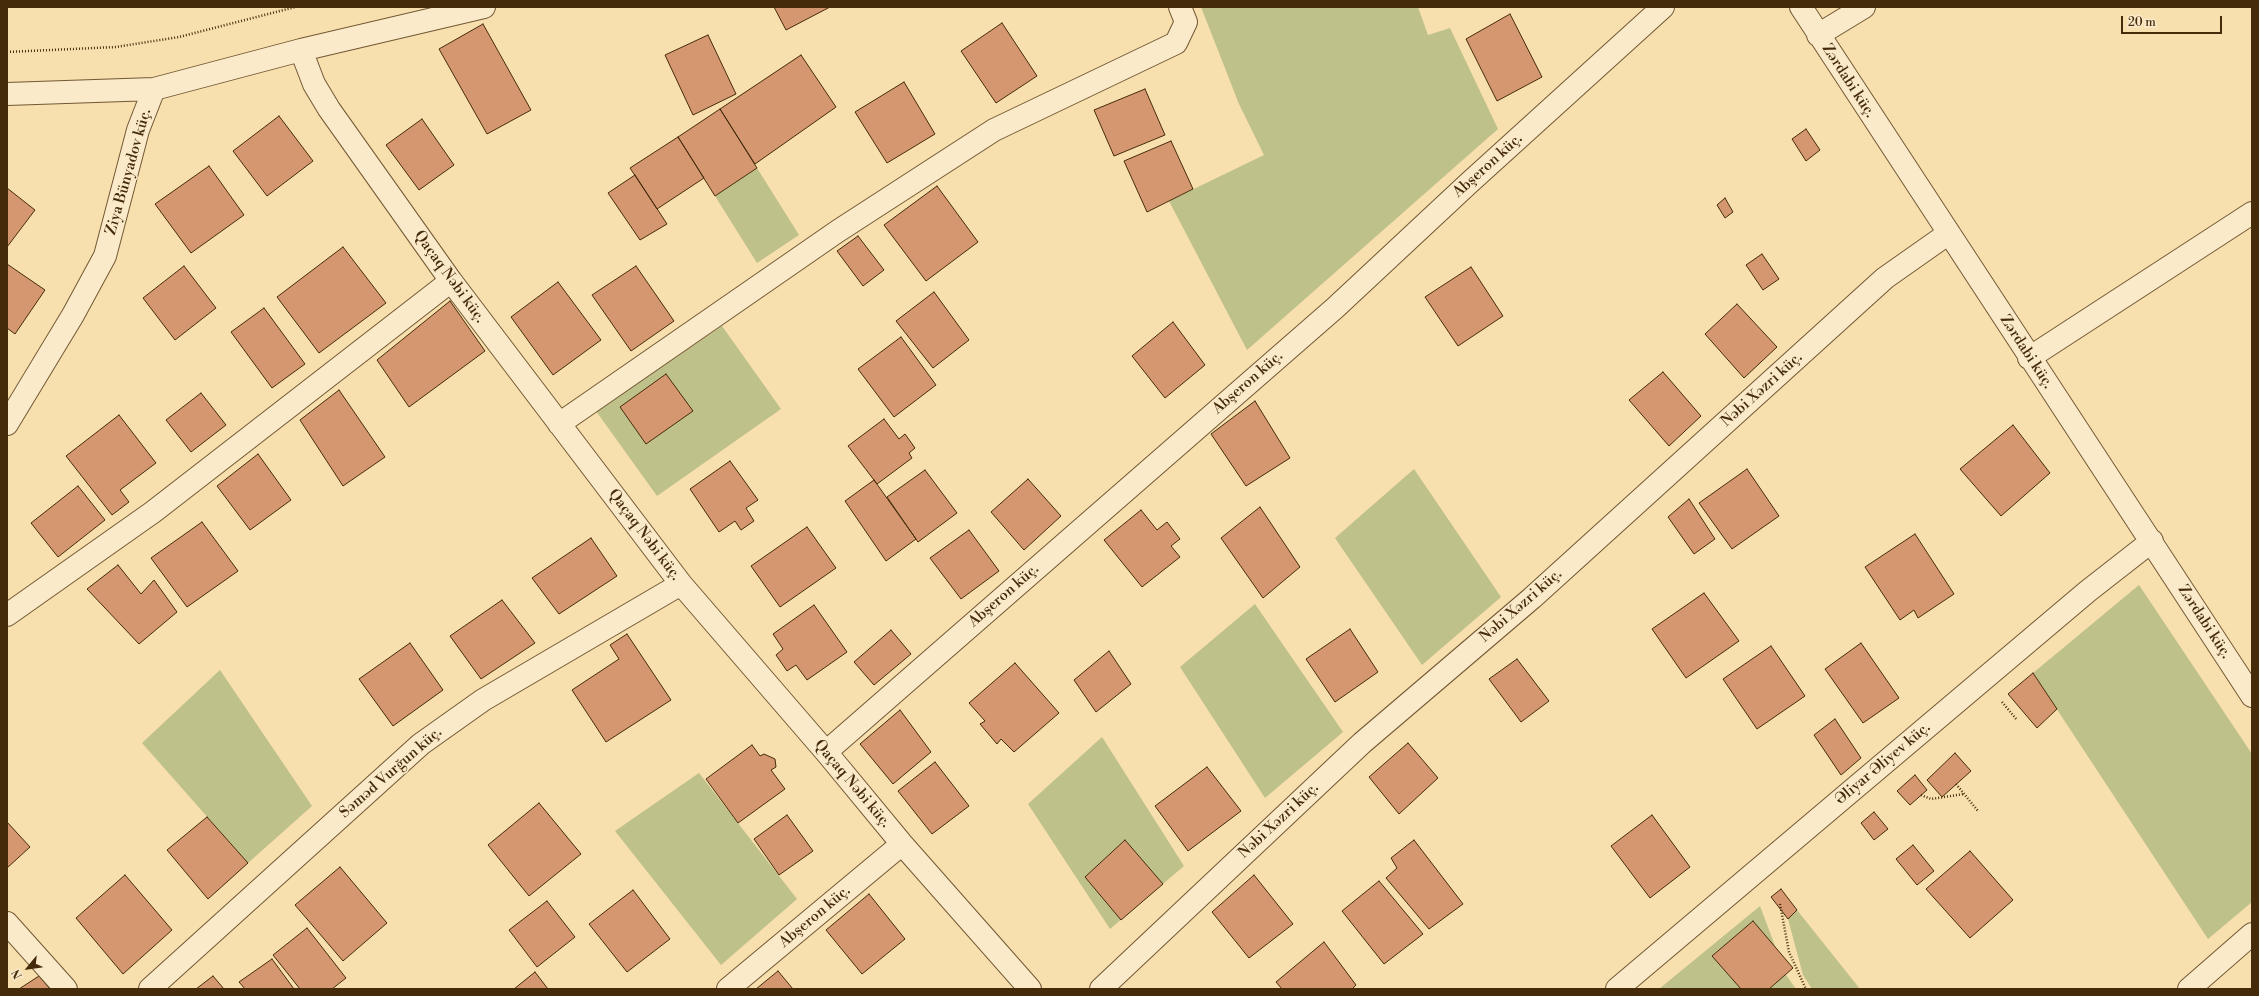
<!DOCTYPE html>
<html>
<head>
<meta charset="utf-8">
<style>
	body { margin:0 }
	#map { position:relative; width:2259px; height:996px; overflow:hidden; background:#f7dfae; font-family:"Libre Bodoni",serif }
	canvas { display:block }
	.frame { position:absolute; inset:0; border:8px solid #452b0a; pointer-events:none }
	.north { position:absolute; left:8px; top:948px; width:40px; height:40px; -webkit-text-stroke:3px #faeaca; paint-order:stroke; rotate:241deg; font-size:11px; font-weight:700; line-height:16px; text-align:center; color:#452b0a }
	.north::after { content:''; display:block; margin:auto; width:14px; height:18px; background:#452b0a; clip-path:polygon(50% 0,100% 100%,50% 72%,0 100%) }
	.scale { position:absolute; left:2121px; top:16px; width:101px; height:18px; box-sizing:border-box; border:2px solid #452b0a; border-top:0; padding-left:5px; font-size:12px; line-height:14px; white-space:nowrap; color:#452b0a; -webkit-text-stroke:3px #faeaca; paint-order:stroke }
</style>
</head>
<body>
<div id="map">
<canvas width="2259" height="996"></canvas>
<div class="frame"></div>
<div class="north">N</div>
<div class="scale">20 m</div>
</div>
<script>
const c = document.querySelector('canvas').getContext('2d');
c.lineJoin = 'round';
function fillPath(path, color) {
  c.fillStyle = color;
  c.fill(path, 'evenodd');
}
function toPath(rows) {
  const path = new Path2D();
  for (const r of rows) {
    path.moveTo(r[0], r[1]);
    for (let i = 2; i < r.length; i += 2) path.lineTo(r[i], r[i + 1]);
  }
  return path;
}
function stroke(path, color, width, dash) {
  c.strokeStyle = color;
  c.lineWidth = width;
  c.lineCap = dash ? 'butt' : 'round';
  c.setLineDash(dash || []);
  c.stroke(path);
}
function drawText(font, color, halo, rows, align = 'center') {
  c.font = font + ' "Libre Bodoni",serif';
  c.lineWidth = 3;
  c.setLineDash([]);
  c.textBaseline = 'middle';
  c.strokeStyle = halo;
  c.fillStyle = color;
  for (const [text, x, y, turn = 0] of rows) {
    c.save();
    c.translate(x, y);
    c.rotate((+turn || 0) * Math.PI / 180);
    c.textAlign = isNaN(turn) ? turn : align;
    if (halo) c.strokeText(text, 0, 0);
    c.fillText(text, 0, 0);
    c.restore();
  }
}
fillPath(toPath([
	[1201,7,1418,7,1428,35,1450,28,1498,129,1247,350,1169,201,1264,155,1239,104],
	[757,168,799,235,757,263,715,196],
	[722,326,781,409,657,496,596,411],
	[1414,469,1501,597,1422,665,1335,538],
	[2139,585,2252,754,2252,902,2208,939,2033,673],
	[1255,604,1343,732,1265,798,1180,667],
	[220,670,312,806,248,863,142,743],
	[1102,737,1184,866,1110,929,1028,804],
	[699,773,797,899,721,965,615,831],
	[1760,906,1786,975,1796,989,1659,989],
	[1797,910,1860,989,1812,989,1803,975,1788,919]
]), '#bec18a');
const building = toPath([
	[774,7,830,7,786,30,774,7],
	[1510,14,1542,77,1497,101,1466,39,1510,14],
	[1002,23,1037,76,996,103,961,51,1002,23],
	[483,24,531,110,487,134,439,49,483,24],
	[708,35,736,94,693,115,665,55,708,35],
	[801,55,836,107,755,164,720,109,801,55],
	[904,82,935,134,887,163,855,112,904,82],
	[1145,89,1165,135,1114,156,1094,110,1145,89],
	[720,109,757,168,715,196,678,137,720,109],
	[279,116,313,161,267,196,233,151,279,116],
	[422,119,454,165,419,190,386,145,422,119],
	[1806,129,1820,150,1806,161,1792,139,1806,129],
	[678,137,704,178,657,209,630,168,678,137],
	[1171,141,1193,189,1147,212,1124,161,1171,141],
	[209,166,244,215,191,253,155,204,209,166],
	[635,175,667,224,640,240,608,193,635,175],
	[937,186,978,242,926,281,884,225,937,186],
	[7,188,35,210,7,247,7,188],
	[1725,198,1733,212,1725,218,1717,205,1725,198],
	[858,236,884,270,863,286,837,251,858,236],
	[343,247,386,303,319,353,277,297,343,247],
	[1762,254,1779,279,1763,290,1746,265,1762,254],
	[7,264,45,290,15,334,7,328,7,264],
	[184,266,216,308,175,340,143,298,184,266],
	[636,266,674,321,631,351,592,295,636,266],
	[1471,267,1503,316,1458,346,1425,297,1471,267],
	[558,282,601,340,553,375,511,317,558,282],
	[934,292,969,340,933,368,896,321,934,292],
	[450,301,485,351,409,407,377,360,450,301],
	[1737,304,1777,347,1744,378,1705,334,1737,304],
	[264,308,305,364,272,388,231,332,264,308],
	[1173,322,1205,365,1165,398,1132,356,1173,322],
	[901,337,936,385,894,417,858,369,901,337],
	[1663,372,1701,416,1669,446,1629,400,1663,372],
	[666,374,693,411,646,444,620,407,666,374],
	[339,390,385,457,343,486,300,420,339,390],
	[201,393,226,425,191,452,166,420,201,393],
	[1255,401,1290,458,1246,486,1211,434,1255,401],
	[119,415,156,463,120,490,129,502,112,515,66,456,119,415],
	[884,419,899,439,905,434,915,448,909,453,912,458,877,484,848,446,884,419],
	[2013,425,2050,473,2001,516,1960,469,2013,425],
	[258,454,291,500,250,530,217,486,258,454],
	[730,461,758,500,746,508,754,521,741,530,735,521,719,532,690,489,730,461],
	[1747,469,1779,516,1732,549,1699,503,1747,469],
	[925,470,957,513,918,542,887,497,925,470],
	[1028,479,1061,516,1024,550,991,512,1028,479],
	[874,480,916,539,886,561,845,501,874,480],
	[78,486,105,520,58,557,31,523,78,486],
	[1689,499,1715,539,1694,554,1668,517,1689,499],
	[1260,507,1300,567,1263,598,1221,538,1260,507],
	[1141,510,1157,530,1167,522,1180,539,1171,546,1180,557,1142,587,1104,540,1141,510],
	[202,522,238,571,187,607,151,558,202,522],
	[807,527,836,568,780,607,751,566,807,527],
	[969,530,999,571,961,599,930,558,969,530],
	[1915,534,1954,594,1918,618,1914,610,1900,620,1865,567,1915,534],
	[591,538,617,576,559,614,532,578,591,538],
	[118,565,141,594,154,580,177,612,139,644,87,589,118,565],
	[1704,593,1739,641,1686,678,1652,629,1704,593],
	[502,600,535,643,481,679,450,636,502,600],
	[814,605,847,652,807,680,796,665,787,671,776,655,783,649,773,634,814,605],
	[1350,629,1378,672,1335,702,1306,659,1350,629],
	[891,630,911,654,874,685,854,662,891,630],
	[627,634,671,700,606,742,572,690,619,659,610,645,627,634],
	[410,643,443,690,393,726,359,679,410,643],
	[1861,643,1899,698,1863,723,1825,669,1861,643],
	[1771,646,1805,696,1757,729,1723,679,1771,646],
	[1109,651,1131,684,1096,712,1074,680,1109,651],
	[1517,659,1549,701,1521,722,1489,679,1517,659],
	[1015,663,1059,713,1014,752,1001,739,997,744,980,724,985,721,969,703,1015,663],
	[2033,673,2057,709,2037,728,2008,694,2033,673],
	[900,710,931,752,893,784,860,744,900,710],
	[1835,719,1861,758,1841,775,1814,735,1835,719],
	[1408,743,1438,778,1399,814,1369,777,1408,743],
	[752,745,760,756,764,754,775,759,776,767,771,770,785,789,738,823,706,779,752,745],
	[1955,753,1971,771,1942,797,1927,780,1955,753],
	[935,762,969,806,932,834,898,791,935,762],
	[1207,767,1241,811,1188,851,1155,806,1207,767],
	[1915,775,1927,790,1910,805,1897,791,1915,775],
	[539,803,581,854,529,896,488,845,539,803],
	[1874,812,1888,829,1874,840,1861,823,1874,812],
	[787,815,813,851,779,875,754,839,787,815],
	[1652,815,1690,867,1650,898,1611,846,1652,815],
	[207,817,248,863,208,899,167,850,207,817],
	[7,822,30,847,7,868,7,822],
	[1125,840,1163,884,1121,920,1085,877,1125,840],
	[1414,840,1463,904,1429,929,1386,878,1397,868,1391,858,1414,840],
	[1913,845,1934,871,1917,885,1896,859,1913,845],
	[1970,851,2013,900,1970,938,1926,889,1970,851],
	[340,867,387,923,343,961,295,905,340,867],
	[125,875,172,930,123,974,76,918,125,875],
	[1254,875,1293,924,1249,958,1212,912,1254,875],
	[1379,881,1423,934,1384,964,1342,911,1379,881],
	[1781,889,1797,910,1788,919,1771,897,1781,889],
	[633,890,670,939,627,972,589,924,633,890],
	[869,894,905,939,862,974,826,930,869,894],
	[547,901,575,937,537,967,509,930,547,901],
	[1753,921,1793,968,1769,989,1741,989,1712,956,1753,921],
	[307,928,346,978,332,989,300,989,273,955,307,928],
	[1324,942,1356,985,1352,989,1282,989,1276,982,1324,942],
	[272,959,294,989,245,989,239,982,272,959],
	[778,971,793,989,756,989,778,971],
	[535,972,548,989,514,989,535,972],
	[39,976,50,989,19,989,39,976],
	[213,976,224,989,196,989,213,976]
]);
fillPath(building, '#d5976f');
stroke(building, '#452b0a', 1);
const minor = toPath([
	[1801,7,2252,696],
	[1818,35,1864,7],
	[301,50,314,84,329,109,451,281,681,584,826,752,902,844,1030,989],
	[7,94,154,89],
	[2029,358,2252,213],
	[7,424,73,315,105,256,138,130,154,89,301,50,484,7],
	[559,424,838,231,994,130,1176,43,1186,22,1180,7],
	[7,615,153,512,451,281],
	[826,752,1335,308,1469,183,1663,7],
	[7,923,66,989],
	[150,989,421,744,483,700,681,584],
	[728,989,902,844],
	[1101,989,1362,743,1532,598,1885,278,1949,233],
	[1617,989,2088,591,2152,541],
	[2189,989,2252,934]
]);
stroke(minor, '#725833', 24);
stroke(toPath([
	[7,52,116,47,179,37,295,7],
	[2002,702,2017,720],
	[1956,784,1978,811],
	[1921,795,1931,799,1964,794],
	[1780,904,1789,952,1806,989]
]), '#452b0a', 2.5, [1, 2]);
stroke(minor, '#faeaca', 22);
drawText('15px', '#452b0a', '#faeaca', [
	["Zərdabi küç.",1848,81,57],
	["Abşeron küç.",1488,166,-42],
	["Ziya Bünyadov küç.",129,172,-74],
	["Qaçaq Nəbi küç.",449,277,54],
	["Zərdabi küç.",2026,352,57],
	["Abşeron küç.",1248,383,-41],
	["Nəbi Xəzri küç.",1762,390,-42],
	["Qaçaq Nəbi küç.",644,535,53],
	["Abşeron küç.",1004,596,-41],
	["Nəbi Xəzri küç.",1521,606,-41],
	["Zərdabi küç.",2204,622,57],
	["Əliyar Əliyev küç.",1883,764,-40],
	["Səməd Vurğun küç.",391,773,-41],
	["Qaçaq Nəbi küç.",852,784,50],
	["Nəbi Xəzri küç.",1279,821,-43],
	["Abşeron küç.",815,917,-40]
]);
</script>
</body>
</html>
